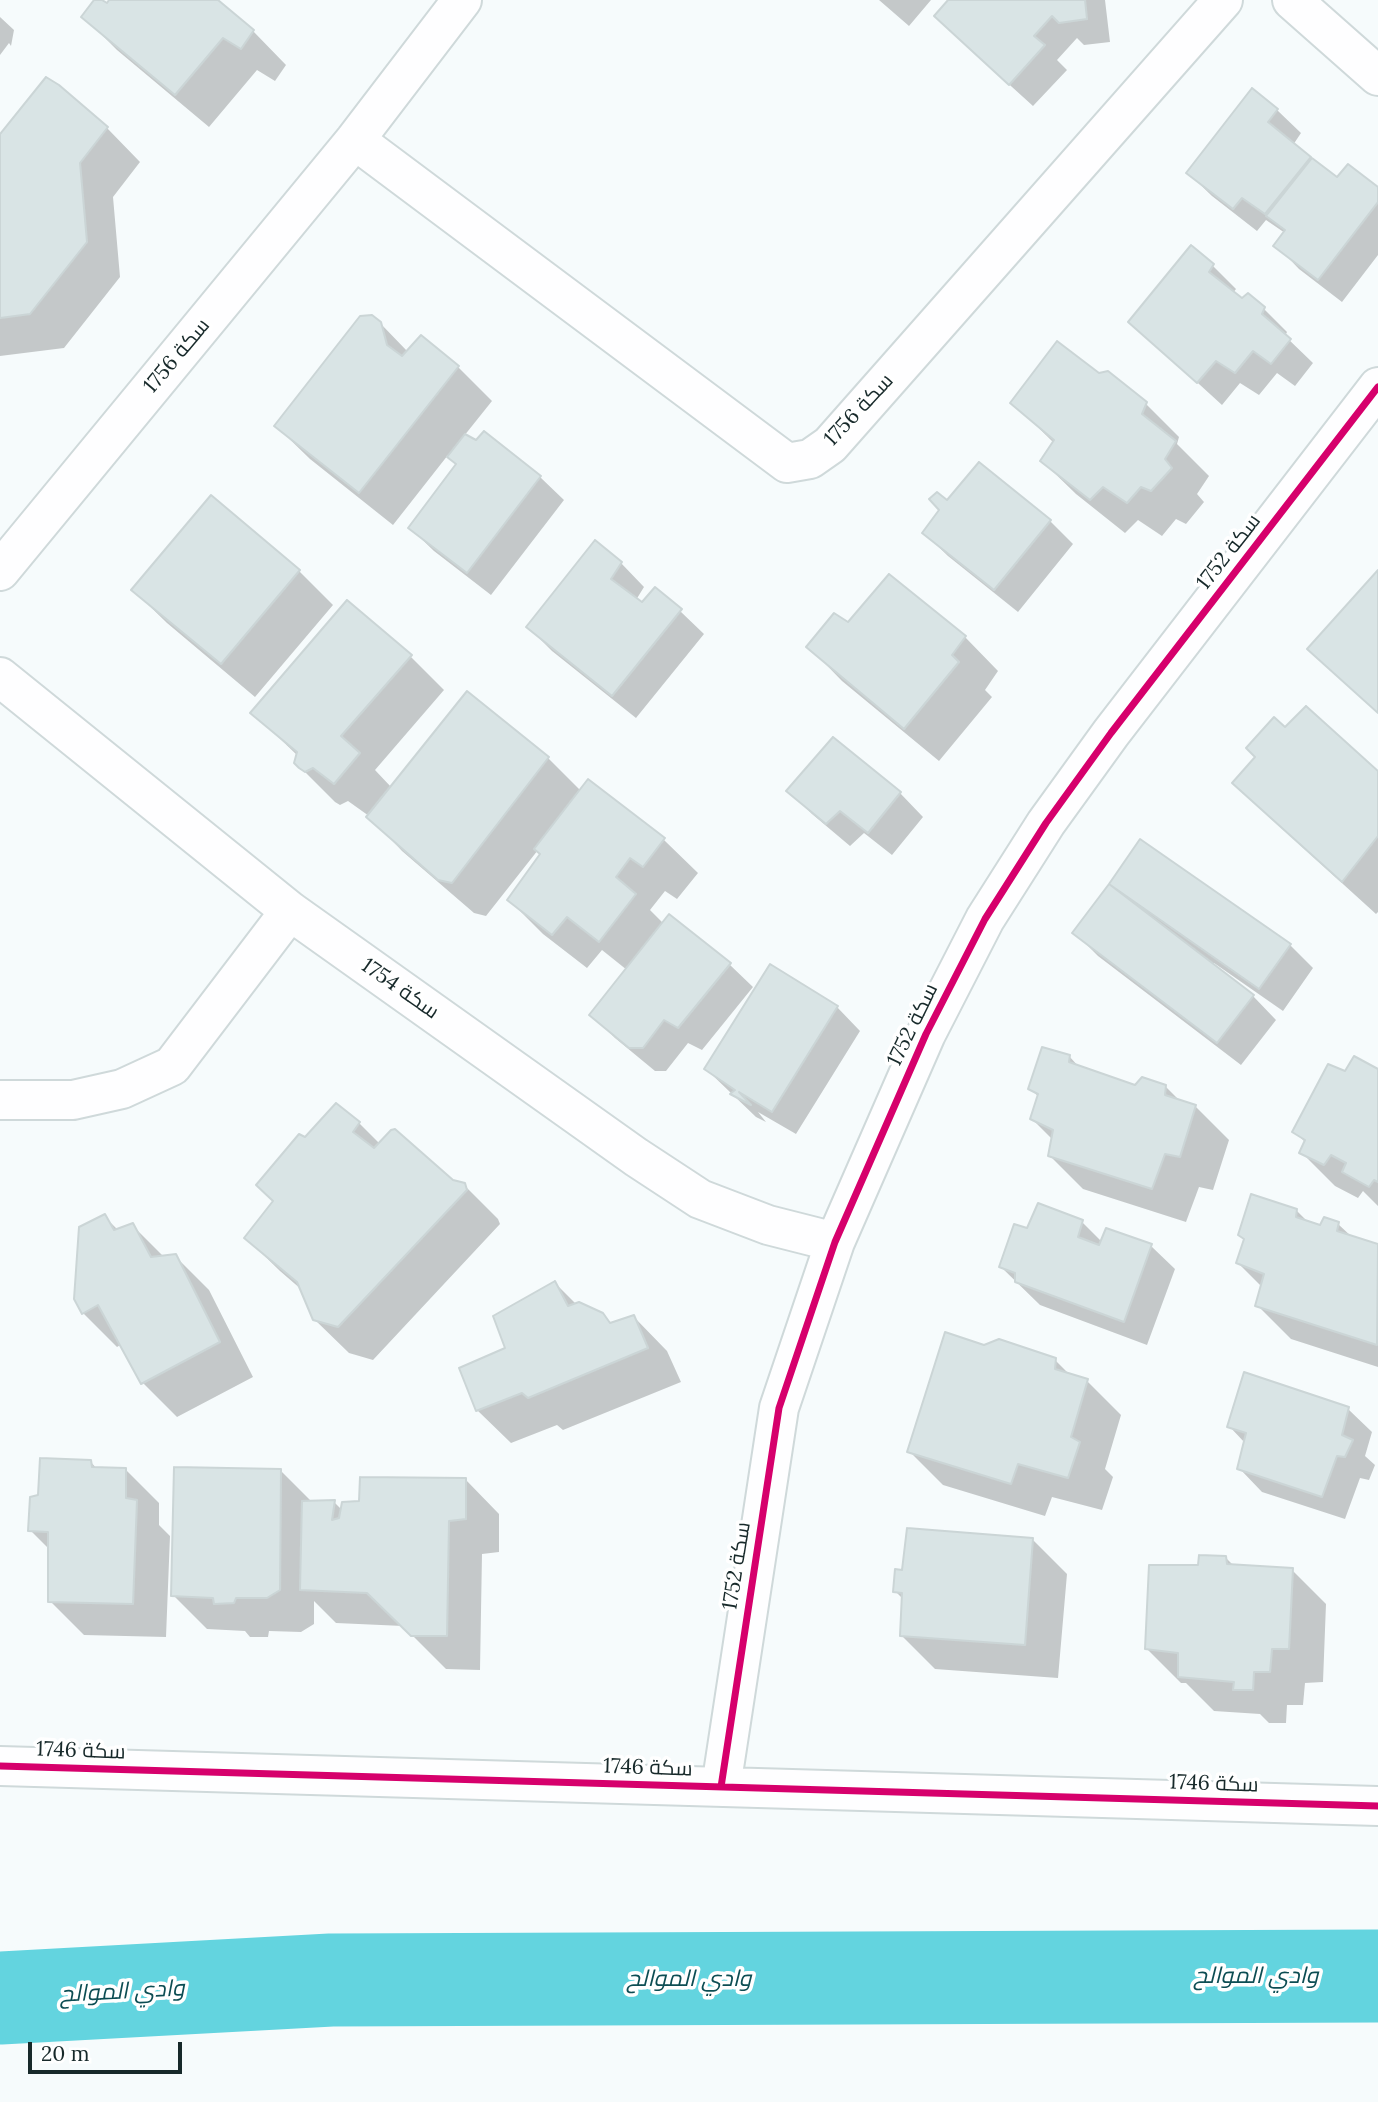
<!DOCTYPE html>
<html>
<head>
<meta charset="utf-8">
<style>
	body { margin:0 }
	#map { position:relative; width:1378px; height:2102px; overflow:hidden; background:#f6fbfc; font-family:Lora,serif }
	canvas { display:block }
	.scale { position:absolute; left:28px; top:2042px; width:154px; height:32px; box-sizing:border-box; border:4px solid #17292a; border-top:0; padding-left:9px; font-size:21px; line-height:24px; white-space:nowrap; color:#17292a; -webkit-text-stroke:5px #fff; paint-order:stroke }
</style>
</head>
<body>
<div id="map">
<canvas width="1378" height="2102"></canvas>
<div class="scale">20 m</div>
</div>
<script>
const c = document.querySelector('canvas').getContext('2d');
c.lineJoin = 'round';
function fillPath(path, color) {
  c.fillStyle = color;
  c.fill(path, 'evenodd');
}
function toPath(rows) {
  const path = new Path2D();
  for (const r of rows) {
    path.moveTo(r[0], r[1]);
    for (let i = 2; i < r.length; i += 2) path.lineTo(r[i], r[i + 1]);
  }
  return path;
}
function stroke(path, color, width, dash) {
  c.strokeStyle = color;
  c.lineWidth = width;
  c.lineCap = dash ? 'butt' : 'round';
  c.setLineDash(dash || []);
  c.stroke(path);
}
function drawText(font, color, halo, rows, align = 'center') {
  c.font = font + ' Lora,Cairo,serif';
  c.lineWidth = 7;
  c.setLineDash([]);
  c.textBaseline = 'middle';
  c.strokeStyle = halo;
  c.fillStyle = color;
  for (const [text, x, y, turn = 0] of rows) {
    c.save();
    c.translate(x, y);
    c.rotate((+turn || 0) * Math.PI / 180);
    c.textAlign = isNaN(turn) ? turn : align;
    if (halo) c.strokeText(text, 0, 0);
    c.fillText(text, 0, 0);
    c.restore();
  }
}
fillPath(toPath([
	[96,0,107,5,111,0,215,0,253,31,286,65,275,81,257,70,209,127,117,50,83,16],
	[879,0,931,0,909,26],
	[951,0,1105,0,1110,42,1084,45,1077,38,1057,60,1067,70,1033,106,959,39],
	[0,17,14,30,11,46,9,43,0,55],
	[1252,91,1277,110,1301,133,1293,145,1312,161,1337,179,1378,189,1378,255,1342,302,1299,269,1276,245,1285,233,1266,220,1257,231,1212,196,1188,173],
	[107,128,140,162,113,197,120,277,64,348,0,356,0,136],
	[1212,265,1236,289,1233,293,1242,300,1264,309,1287,332,1285,336,1313,363,1295,386,1277,373,1259,395,1240,383,1222,405,1131,322],
	[380,323,408,352,458,367,492,401,464,436,476,442,484,434,540,477,564,500,491,595,434,551,410,528,458,464,448,455,393,525,310,459,276,426],
	[1099,375,1145,403,1179,437,1177,444,1209,476,1197,494,1204,502,1186,524,1176,519,1162,536,1138,520,1125,533,1076,494,1042,461,1054,443,1012,402],
	[211,497,299,571,333,605,255,697,167,623,133,590],
	[947,503,1050,521,1073,544,1018,612,948,556,924,533],
	[621,563,644,587,636,600,642,605,680,611,704,634,636,718,552,651,528,627],
	[965,637,998,671,985,690,992,697,939,761,842,681,809,647],
	[410,656,444,690,375,770,392,788,467,693,548,758,581,791,588,781,664,840,698,873,677,899,665,891,650,910,664,924,729,964,753,987,702,1050,688,1043,666,1071,655,1071,615,1038,592,1015,627,970,602,950,587,968,543,934,509,900,542,854,538,850,486,916,474,913,402,851,369,816,348,801,340,805,335,802,296,763,298,756,253,713],
	[1285,730,1378,773,1378,912,1376,914,1268,816,1235,783],
	[789,791,900,793,923,817,892,855,864,833,850,846,812,814],
	[1141,842,1290,945,1313,968,1283,1011,1214,963,1212,965,1253,996,1276,1020,1241,1065,1098,956,1075,933],
	[771,967,837,1007,860,1031,796,1134,758,1112,766,1122,756,1117,706,1069],
	[1069,1056,1080,1068,1135,1087,1165,1086,1181,1102,1196,1107,1229,1140,1213,1190,1199,1187,1186,1222,1083,1189,1049,1155,1053,1140,1032,1119,1039,1097,1030,1089],
	[1378,1071,1378,1206,1363,1191,1358,1198,1335,1186,1301,1152,1306,1143,1295,1132,1345,1073],
	[359,1123,380,1144,452,1182,464,1185,498,1219,500,1224,373,1360,349,1353,314,1319,302,1290,280,1271,246,1238,275,1201,305,1139],
	[1296,1210,1310,1224,1321,1228,1338,1224,1352,1237,1378,1246,1378,1367,1291,1339,1257,1305,1262,1287,1238,1263],
	[104,1216,118,1230,132,1225,164,1257,175,1256,209,1290,253,1377,177,1417,143,1383,122,1344,117,1347,83,1313],
	[1082,1222,1102,1242,1151,1246,1175,1269,1147,1345,1040,1305,1001,1267,1028,1231],
	[555,1283,577,1305,602,1314,612,1324,634,1317,667,1351,681,1382,563,1430,557,1425,511,1443,477,1410],
	[984,1347,1055,1360,1071,1376,1087,1381,1121,1415,1105,1469,1113,1477,1102,1510,1052,1497,1045,1516,943,1485,909,1451],
	[1348,1409,1372,1432,1365,1456,1375,1465,1369,1480,1360,1478,1345,1519,1262,1492,1239,1468,1245,1443,1229,1426],
	[90,1461,97,1469,125,1469,159,1503,159,1525,170,1536,166,1637,84,1635,50,1601,50,1550,30,1530,40,1496],
	[281,1471,312,1502,334,1502,342,1510,360,1503,466,1480,499,1514,499,1552,482,1554,480,1670,446,1669,403,1626,336,1623,314,1601,314,1624,301,1632,269,1631,268,1637,250,1637,245,1631,207,1629,173,1595],
	[1033,1540,1067,1574,1058,1678,935,1669,901,1635,903,1599,895,1591,904,1572],
	[1226,1558,1234,1566,1292,1570,1326,1604,1323,1682,1305,1683,1303,1705,1287,1705,1286,1723,1269,1723,1260,1714,1214,1711,1186,1683,1181,1683,1147,1649,1200,1567]
]), '#0003');
stroke(toPath([
	[0,1998,331,1980,1378,1976]
]), '#63d4df', 93);
const building = toPath([
	[94,0,102,0,107,3,109,0,218,0,254,30,241,49,223,38,175,95,81,17,94,0],
	[948,0,1085,0,1087,19,1059,23,1052,16,1034,36,1045,45,1009,85,934,16,948,0],
	[46,77,59,85,108,127,80,163,87,242,30,314,0,318,0,134,46,77],
	[1252,88,1278,109,1268,122,1311,157,1265,214,1242,198,1233,209,1186,173,1252,88],
	[1312,158,1337,177,1348,164,1378,187,1378,202,1318,280,1273,246,1285,230,1266,216,1312,158],
	[1191,245,1214,264,1209,272,1242,298,1248,293,1265,307,1262,314,1291,339,1271,364,1253,351,1235,373,1216,361,1197,383,1128,322,1191,245],
	[372,315,381,322,387,345,402,356,421,335,459,366,359,493,274,426,360,316,372,315],
	[1057,341,1099,373,1108,371,1147,402,1142,414,1176,441,1165,459,1172,468,1151,491,1141,487,1127,503,1103,487,1090,500,1040,461,1054,440,1010,403,1057,341],
	[484,431,541,476,467,573,408,528,456,464,447,457,465,434,476,440,484,431],
	[979,462,1051,520,994,590,922,533,939,510,929,499,937,492,947,500,979,462],
	[211,495,300,570,221,664,131,590,211,495],
	[595,540,622,562,611,579,642,602,655,587,682,609,612,696,526,627,595,540],
	[1378,570,1378,713,1307,649,1378,570],
	[889,574,966,636,952,655,959,662,904,729,806,647,834,613,848,622,889,574],
	[347,600,412,655,341,736,360,753,334,784,313,768,305,772,299,768,294,763,297,752,250,713,347,600],
	[467,691,549,757,452,883,438,880,366,817,467,691],
	[1306,706,1378,771,1378,836,1342,882,1232,783,1255,757,1246,748,1274,717,1285,727,1306,706],
	[833,737,901,792,868,833,840,811,826,824,786,791,833,737],
	[588,779,665,838,643,867,630,858,616,877,636,894,599,942,567,917,552,935,507,900,540,854,534,849,588,779],
	[1140,839,1291,944,1259,989,1109,884,1140,839],
	[1109,884,1254,995,1217,1043,1072,933,1109,884],
	[669,914,731,963,678,1028,664,1020,643,1048,629,1048,589,1015,669,914],
	[770,964,838,1006,772,1112,739,1092,751,1105,730,1094,735,1090,704,1069,770,964],
	[1042,1047,1070,1055,1069,1062,1135,1085,1142,1077,1166,1085,1165,1095,1196,1105,1180,1157,1165,1154,1152,1189,1048,1156,1053,1130,1030,1119,1038,1094,1028,1089,1042,1047],
	[1354,1056,1378,1069,1378,1182,1374,1180,1369,1187,1342,1172,1346,1163,1331,1155,1324,1165,1299,1153,1305,1140,1292,1132,1328,1064,1345,1071,1354,1056],
	[336,1103,360,1122,353,1132,374,1148,391,1130,395,1129,453,1180,465,1183,467,1190,338,1327,313,1320,297,1282,244,1238,273,1201,256,1185,299,1134,305,1137,336,1103],
	[1251,1194,1297,1209,1296,1217,1320,1225,1324,1217,1339,1222,1337,1231,1378,1244,1377,1345,1255,1306,1264,1274,1236,1263,1244,1239,1238,1235,1251,1194],
	[1038,1203,1083,1220,1078,1237,1099,1245,1106,1228,1152,1244,1124,1322,1015,1282,1015,1273,999,1267,1014,1224,1027,1228,1038,1203],
	[105,1214,114,1230,133,1223,151,1257,176,1254,220,1342,141,1384,98,1305,82,1314,74,1299,79,1227,105,1214],
	[555,1281,568,1306,579,1302,603,1313,610,1323,634,1315,648,1348,528,1398,522,1393,476,1411,459,1368,505,1348,493,1316,555,1281],
	[945,1332,984,1345,999,1339,1056,1358,1055,1369,1088,1379,1071,1437,1080,1442,1068,1478,1018,1464,1011,1484,907,1452,945,1332],
	[1244,1372,1349,1407,1342,1435,1353,1440,1345,1457,1337,1456,1322,1497,1237,1469,1246,1433,1227,1427,1244,1372],
	[40,1458,91,1460,92,1467,126,1468,126,1498,137,1500,133,1604,48,1602,48,1532,28,1531,30,1497,38,1495,40,1458],
	[174,1467,281,1469,280,1590,267,1598,236,1598,234,1603,214,1604,213,1598,171,1596,174,1467],
	[360,1477,466,1478,466,1519,449,1521,447,1636,411,1636,367,1593,300,1590,302,1501,335,1500,332,1520,339,1518,342,1502,359,1501,360,1477],
	[907,1528,1033,1538,1025,1645,900,1636,902,1593,893,1592,895,1569,902,1570,907,1528],
	[1199,1555,1226,1556,1227,1564,1293,1568,1289,1649,1272,1649,1270,1672,1254,1672,1253,1690,1233,1690,1234,1682,1178,1677,1178,1653,1145,1649,1149,1565,1198,1565,1199,1555]
]);
fillPath(building, '#d9e4e5');
stroke(building, '#cbd5d6', 2);
const minor = toPath([
	[1292,0,1378,76],
	[355,140,787,463,810,459,830,445,1223,0],
	[0,571,355,140,462,0],
	[0,677,290,911,636,1157,700,1199,768,1225,835,1242],
	[0,1100,73,1100,122,1089,172,1066,290,911],
	[0,1766,1378,1806],
	[721,1787,779,1408,835,1242,926,1034,985,919,1046,823,1111,733,1378,387]
]);
stroke(minor, '#cfd9da', 42);
stroke(minor, '#fefeff', 38);
stroke(toPath([
	[0,1766,1378,1806],
	[721,1787,779,1408,835,1242,926,1034,985,919,1046,823,1111,733,1378,387]
]), '#d6006c', 7);
drawText('21px', '#17292a', '#fff', [
	["سكة 1756",177,356,-50],
	["سكة 1756",859,410,-47],
	["سكة 1752",1229,552,-52],
	["سكة 1754",400,989,35],
	["سكة 1752",913,1025,-64],
	["سكة 1752",737,1566,-81],
	["سكة 1746",81,1751,2],
	["سكة 1746",648,1768,2],
	["سكة 1746",1214,1784,2]
]);
drawText('italic 23px', '#0c4d53', '#fff', [
	["وادي الموالح",1256,1976],
	["وادي الموالح",689,1979],
	["وادي الموالح",122,1992,-3]
]);
</script>
</body>
</html>
